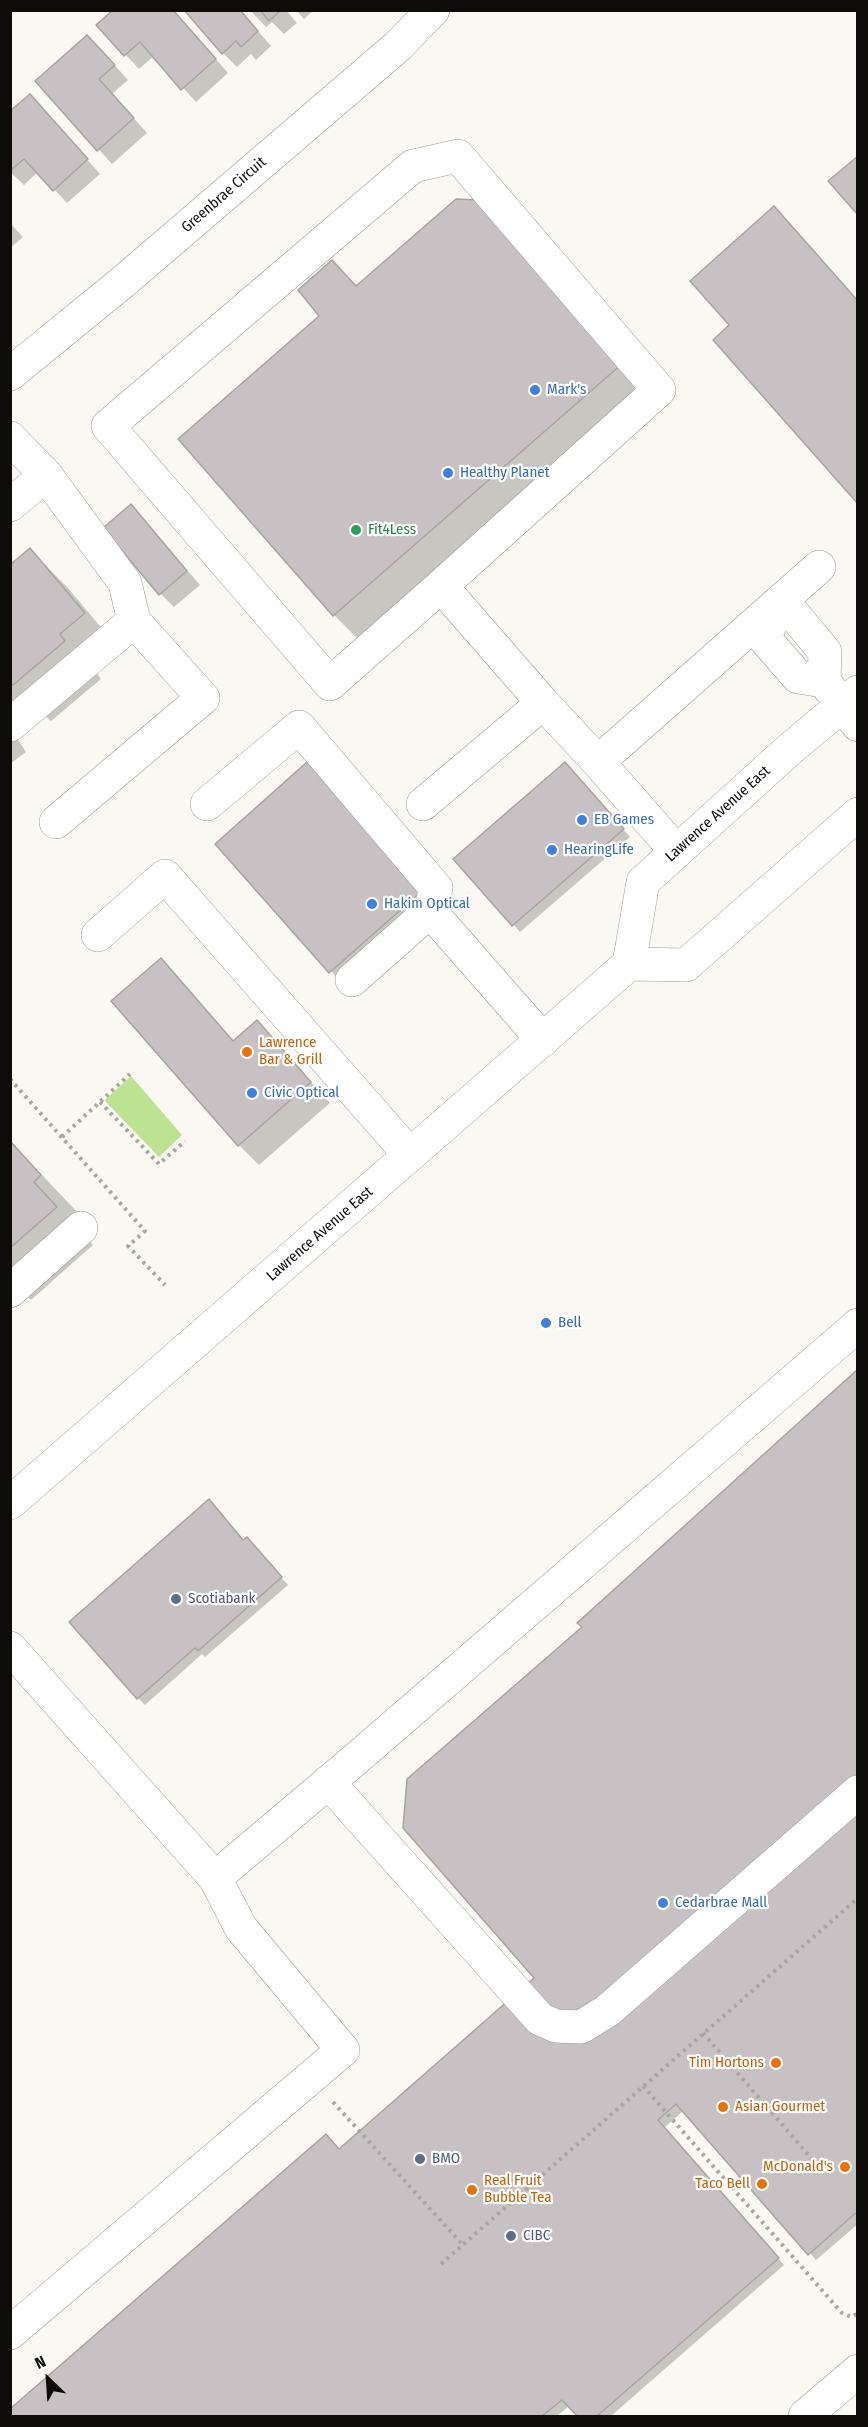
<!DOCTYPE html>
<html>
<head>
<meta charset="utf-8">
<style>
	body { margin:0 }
	#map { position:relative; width:868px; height:2427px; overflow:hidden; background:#faf8f2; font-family:"Fira Sans Condensed",sans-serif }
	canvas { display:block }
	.frame { position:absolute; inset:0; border:12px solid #0d0c0a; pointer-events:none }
	.north { position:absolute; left:18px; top:2349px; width:60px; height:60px; -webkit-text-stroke:4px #fff; paint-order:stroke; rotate:335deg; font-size:16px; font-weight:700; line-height:24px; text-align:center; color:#0d0c0a }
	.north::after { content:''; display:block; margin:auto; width:21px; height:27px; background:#0d0c0a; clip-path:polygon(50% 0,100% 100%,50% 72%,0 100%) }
</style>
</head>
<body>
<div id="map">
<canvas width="868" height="2427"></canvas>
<div class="frame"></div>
<div class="north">N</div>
</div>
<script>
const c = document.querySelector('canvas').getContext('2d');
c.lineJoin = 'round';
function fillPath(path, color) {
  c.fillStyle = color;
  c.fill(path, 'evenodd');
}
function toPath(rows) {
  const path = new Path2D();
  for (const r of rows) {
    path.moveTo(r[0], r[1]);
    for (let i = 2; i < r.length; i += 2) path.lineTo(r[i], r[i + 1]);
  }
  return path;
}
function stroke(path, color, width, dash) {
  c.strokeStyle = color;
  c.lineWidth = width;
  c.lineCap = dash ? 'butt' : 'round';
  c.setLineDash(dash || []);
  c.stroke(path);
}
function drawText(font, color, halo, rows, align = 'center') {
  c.font = font + ' "Fira Sans Condensed",sans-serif';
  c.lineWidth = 4.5;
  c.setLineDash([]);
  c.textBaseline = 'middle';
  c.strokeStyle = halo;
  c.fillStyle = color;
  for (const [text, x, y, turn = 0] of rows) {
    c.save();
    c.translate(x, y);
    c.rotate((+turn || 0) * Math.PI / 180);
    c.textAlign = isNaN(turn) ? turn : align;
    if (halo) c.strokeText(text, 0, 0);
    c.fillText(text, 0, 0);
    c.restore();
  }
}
fillPath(toPath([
	[131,1076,182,1135,159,1157,106,1102,105,1100]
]), '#bde291');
fillPath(toPath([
	[173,10,228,73,196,102,154,56,139,69,98,25],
	[240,10,271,46,256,60,251,54,237,67,223,53],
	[250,10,286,10,297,23,284,34,272,22,266,27],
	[296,10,314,10,304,19],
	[101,50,128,80,112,94,147,133,112,164,37,81],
	[44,110,100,174,67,203,38,172,24,185,10,172,10,113],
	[456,200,646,389,359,640,334,615,321,316,332,262,357,287],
	[10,223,23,237,10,248],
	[144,520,200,585,174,607,161,594],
	[30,550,67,587,121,651,96,672,101,679,51,721,44,715,17,738,26,752,10,764,10,567],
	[572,770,630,837,520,932,455,859],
	[327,784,440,913,350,992,217,844],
	[180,980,234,1042,257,1022,330,1103,259,1165,239,1145],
	[10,1141,78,1213,71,1220,93,1245,31,1300,10,1279],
	[858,1372,858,2224,816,2260,684,2110,664,2128,784,2265,611,2416,579,2416,569,2406,557,2416,10,2416,10,2411,339,2150,536,1978,584,1627],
	[244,1541,253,1546,288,1585,205,1657,202,1654,145,1705,138,1698]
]), '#0003');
const building = toPath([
	[113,10,173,10,216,59,181,90,140,42,124,56,96,25,113,10],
	[184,10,240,10,258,31,241,47,236,41,222,54,184,10],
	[260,10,281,10,269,21,260,10],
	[87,35,115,65,99,79,134,118,97,151,35,81,87,35],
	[30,94,88,159,53,191,24,159,10,171,10,111,30,94],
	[858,156,858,215,828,181,858,156],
	[456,199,481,200,623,363,333,616,178,439,319,316,298,290,332,260,356,286,456,199],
	[774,206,858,301,858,504,713,340,729,325,690,281,774,206],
	[131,504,187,571,159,595,103,528,131,504],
	[30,548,85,613,60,634,65,641,13,685,10,683,10,565,30,548],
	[307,762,421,892,329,973,215,844,307,762],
	[565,762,624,829,512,926,453,859,565,762],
	[161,958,233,1041,257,1020,311,1082,238,1146,111,1001,161,958],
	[10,1141,41,1175,34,1182,57,1207,10,1248,10,1141],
	[858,1369,858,2211,808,2255,676,2104,658,2120,779,2258,597,2416,577,2416,562,2400,542,2416,10,2416,10,2409,326,2134,339,2149,534,1978,403,1828,407,1779,582,1627,577,1623,858,1369],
	[209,1499,243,1540,247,1537,282,1577,198,1651,195,1648,137,1699,69,1622,209,1499]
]);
fillPath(building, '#c7c1c3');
stroke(building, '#a8a2a5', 1.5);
const minor = toPath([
	[10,374,124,281,398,46,433,10],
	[10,438,46,475,125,583,134,621],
	[10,505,46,475],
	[441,586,330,684,108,426,413,166,458,156,659,390,441,586,543,703,598,762,819,567],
	[824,681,798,677,764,638,773,619,791,611,825,652,824,681,858,725],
	[10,725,134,621,203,698,56,822],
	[598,762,676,851],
	[207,804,299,727,436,888,430,911],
	[423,804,543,703],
	[98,935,165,876,410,1155],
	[352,980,430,911,543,1040],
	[10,1291,81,1228],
	[10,1648,215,1878,241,1928,343,2050,10,2333],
	[328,1782,540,2019,556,2026,581,2027,607,2011,858,1792],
	[215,1878,343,1770,858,1325],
	[805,2416,858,2371]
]);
const major = toPath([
	[629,964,686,965,858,814],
	[10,1503,629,964,643,882,790,749,858,692]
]);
stroke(minor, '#9c9a95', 34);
stroke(major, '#9c9a95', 34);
stroke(toPath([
	[10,1079,145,1231,128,1246,165,1285],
	[100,1102,159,1164,185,1141],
	[62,1137,130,1074],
	[703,2033,824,2173],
	[643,2086,842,2313,852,2317,858,2313],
	[333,2102,462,2244],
	[441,2264,858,1898]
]), '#a7a6a1', 4, [3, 4.5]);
stroke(minor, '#fff', 33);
stroke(major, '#fff', 33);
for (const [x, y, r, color] of [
	[535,390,6,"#3f7fe0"],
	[448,473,6,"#3f7fe0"],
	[356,530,6,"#2e9e5b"],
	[582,820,6,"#3f7fe0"],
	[552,850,6,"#3f7fe0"],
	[372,904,6,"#3f7fe0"],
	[247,1052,6,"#e8710a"],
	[252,1093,6,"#3f7fe0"],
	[546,1323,6,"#3f7fe0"],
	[176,1599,6,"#5c6f8a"],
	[663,1903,6,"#3f7fe0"],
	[776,2063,6,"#e8710a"],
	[723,2107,6,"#e8710a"],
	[420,2159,6,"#5c6f8a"],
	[845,2167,6,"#e8710a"],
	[762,2184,6,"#e8710a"],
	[472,2190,6,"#e8710a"],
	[511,2236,6,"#5c6f8a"]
]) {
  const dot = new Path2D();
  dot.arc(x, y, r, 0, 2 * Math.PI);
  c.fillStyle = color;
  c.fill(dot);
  stroke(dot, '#fff', 2);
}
drawText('15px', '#0d0c0a', '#fff', [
	["Greenbrae Circuit",224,195,-41],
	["Lawrence Avenue East",718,814,-42],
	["Lawrence Avenue East",320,1234,-41]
]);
drawText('15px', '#366cbe', '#fff', [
	["Mark's",547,390],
	["Healthy Planet",460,473],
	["EB Games",594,820],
	["HearingLife",564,850],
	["Hakim Optical",384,904],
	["Civic Optical",264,1093],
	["Bell",558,1323],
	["Cedarbrae Mall",675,1903]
], 'left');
drawText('15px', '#27864d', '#fff', [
	["Fit4Less",368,530]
], 'left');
drawText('15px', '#c56008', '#fff', [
	["Lawrence",259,1043],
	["Bar & Grill",259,1060],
	["Tim Hortons",764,2063,"right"],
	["Asian Gourmet",735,2107],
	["McDonald's",833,2167,"right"],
	["Real Fruit",484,2181],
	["Bubble Tea",484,2198],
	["Taco Bell",750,2184,"right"]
], 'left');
drawText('15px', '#4e5e75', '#fff', [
	["Scotiabank",188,1599],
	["BMO",432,2159],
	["CIBC",523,2236]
], 'left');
</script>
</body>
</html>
